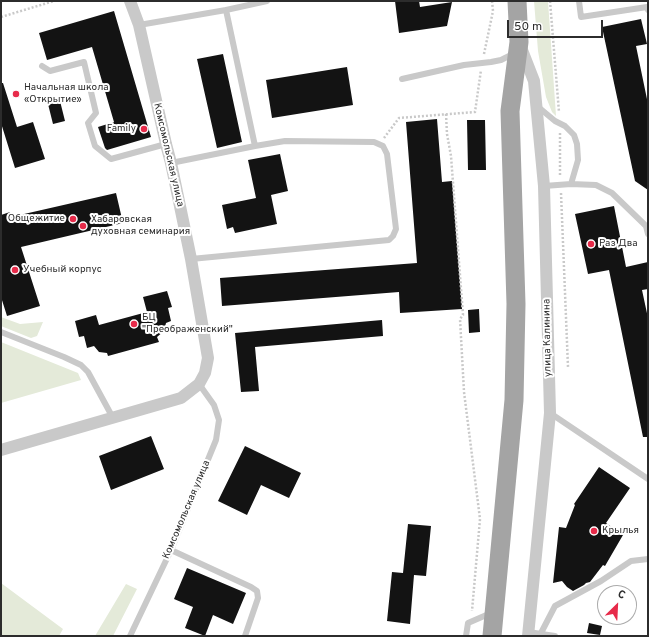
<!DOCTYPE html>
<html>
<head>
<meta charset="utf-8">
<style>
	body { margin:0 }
	#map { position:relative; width:649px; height:637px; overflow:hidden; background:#fff; font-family:Overpass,sans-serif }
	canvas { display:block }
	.frame { position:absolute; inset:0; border:2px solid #2c2c2c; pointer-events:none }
	.north { position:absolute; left:597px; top:585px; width:40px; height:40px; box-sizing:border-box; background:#fff; border:1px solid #ababab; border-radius:50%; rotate:24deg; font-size:11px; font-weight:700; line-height:16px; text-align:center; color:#2c2c2c }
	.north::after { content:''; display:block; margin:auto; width:14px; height:18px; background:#e72b4a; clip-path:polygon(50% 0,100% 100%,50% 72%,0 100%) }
	.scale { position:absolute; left:507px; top:20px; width:96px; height:18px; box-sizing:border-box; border:2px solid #2c2c2c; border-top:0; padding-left:5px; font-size:12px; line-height:14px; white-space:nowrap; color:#2c2c2c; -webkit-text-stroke:3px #fff; paint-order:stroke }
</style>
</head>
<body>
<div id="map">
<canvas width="649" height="637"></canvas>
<div class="frame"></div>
<div class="north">С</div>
<div class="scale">50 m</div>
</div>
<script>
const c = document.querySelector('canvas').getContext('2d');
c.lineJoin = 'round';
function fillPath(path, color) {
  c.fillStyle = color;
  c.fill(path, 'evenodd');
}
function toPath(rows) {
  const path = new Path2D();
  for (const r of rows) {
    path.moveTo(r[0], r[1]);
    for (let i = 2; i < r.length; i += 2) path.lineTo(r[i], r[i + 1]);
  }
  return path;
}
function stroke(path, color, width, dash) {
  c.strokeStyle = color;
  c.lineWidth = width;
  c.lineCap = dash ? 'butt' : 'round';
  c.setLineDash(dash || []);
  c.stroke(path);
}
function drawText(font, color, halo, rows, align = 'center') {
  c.font = font + ' Overpass,sans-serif';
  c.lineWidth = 4;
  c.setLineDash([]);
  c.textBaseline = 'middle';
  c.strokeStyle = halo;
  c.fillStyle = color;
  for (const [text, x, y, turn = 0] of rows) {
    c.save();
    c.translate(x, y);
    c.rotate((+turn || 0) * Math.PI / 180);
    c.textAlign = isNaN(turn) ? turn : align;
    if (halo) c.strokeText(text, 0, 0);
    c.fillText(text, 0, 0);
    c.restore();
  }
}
fillPath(toPath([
	[534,1,548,1,556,116,552,112,546,97,538,51],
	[1,317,20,324,43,322,37,336,31,338,1,326],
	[1,342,78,373,81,380,1,403],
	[1,583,63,629,59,636,1,636],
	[126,584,137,589,113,636,95,636]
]), '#e4ead9');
fillPath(toPath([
	[395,1,419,1,420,7,452,2,447,26,399,33],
	[114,11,151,137,107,150,105,148,98,127,114,122,92,47,47,60,39,33],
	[641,19,647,44,636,46,648,104,648,190,635,181,602,27],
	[223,54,242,142,217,148,197,59],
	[347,67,353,105,272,118,266,80],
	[1,83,3,83,17,127,33,122,45,159,15,168,1,123],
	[60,101,65,121,53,124,48,104],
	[437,119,442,182,452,181,462,309,400,313,399,292,222,306,220,278,417,263,406,122],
	[467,120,485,120,486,170,468,170],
	[280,154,288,191,271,195,277,224,235,233,233,227,227,229,222,205,256,198,248,160],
	[116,193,123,223,21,247,40,306,7,316,1,297,1,215,10,212,11,217],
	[614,206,626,267,648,262,648,289,642,290,648,318,648,437,643,437,609,270,588,274,575,214],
	[167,291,172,307,168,308,171,321,166,323,164,331,157,337,159,342,108,356,107,353,99,352,94,346,87,348,84,336,79,337,75,321,96,315,99,325,147,312,143,297],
	[479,309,480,332,469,333,468,310],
	[382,320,383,336,255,347,259,391,241,392,235,333],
	[151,436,164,469,111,490,99,456],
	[245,446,301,473,289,498,261,485,247,515,218,501],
	[599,467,630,488,606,523,623,535,605,566,603,565,590,582,586,583,584,585,573,591,567,587,562,581,553,583,559,527,566,528,575,505,574,504],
	[408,524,431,526,426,576,414,575,410,624,387,621,392,572,403,573],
	[187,568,246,593,233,624,213,615,205,636,185,628,193,607,174,599],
	[589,623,602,626,600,635,587,633]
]), '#131313');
stroke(toPath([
	[550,1,559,112],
	[1,17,54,1],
	[484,54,493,11,492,1],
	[446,114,447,134,451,156,463,315,460,319,464,392,480,519,472,611],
	[560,133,560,176],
	[384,138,399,118,475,112,481,70],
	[561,193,568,367]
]), '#c9c9c9', 2.5, [2, 2]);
stroke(toPath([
	[579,1,581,17,647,7,648,10],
	[226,10,267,1],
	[139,25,226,10,255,146],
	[42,66,50,71,84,62,96,113,88,123,95,146,111,159,166,144],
	[402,79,464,65,491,62,501,60,515,53],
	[537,106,555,121,565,126,574,135,577,144,578,160,571,184],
	[171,163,255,146,285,141,374,142,383,146,387,154,396,229,393,236,389,240,191,259],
	[544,186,571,184,596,185,612,193,646,226,648,234],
	[1,332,64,357,81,365,88,372,113,418],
	[550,413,648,479],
	[171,550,251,587,257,591,258,598,245,636],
	[528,632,555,636],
	[541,633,555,606,601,581,631,561,648,559],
	[130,636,171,550,216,440,219,420,214,405,199,384],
	[466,636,468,623,491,613]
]), '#c9c9c9', 6);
stroke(toPath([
	[520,45,534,81,544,186,550,413,528,636],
	[1,450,181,398,199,384,205,373,208,358,191,259,171,163,166,144,139,25,130,1]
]), '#c9c9c9', 12);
stroke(toPath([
	[492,636,514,400,516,304,510,111,519,42,517,1]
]), '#a4a4a4', 19);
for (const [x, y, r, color] of [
	[16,94,4,"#e72b4a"],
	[144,129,4,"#e72b4a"],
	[73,219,4,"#e72b4a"],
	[83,226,4,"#e72b4a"],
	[591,244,4,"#e72b4a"],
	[15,270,4,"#e72b4a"],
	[134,324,4,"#e72b4a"],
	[594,531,4,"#e72b4a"]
]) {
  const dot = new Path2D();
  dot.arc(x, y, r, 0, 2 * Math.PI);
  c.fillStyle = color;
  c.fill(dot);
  stroke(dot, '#fff', 1.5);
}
drawText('10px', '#2c2c2c', '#fff', [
	["Начальная школа",24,88],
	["«Открытие»",24,100],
	["Family",136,129,"right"],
	["Общежитие",65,219,"right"],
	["Хабаровская",91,220],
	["духовная семинария",91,232],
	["Раз Два",599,244],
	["Учебный корпус",23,270],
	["БЦ",142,318],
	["\"Преображенский\"",142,330],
	["Крылья",602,531]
], 'left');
drawText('10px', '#2c2c2c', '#fff', [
	["Комсомольская улица",168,155,77],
	["улица Калинина",548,338,-91],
	["Комсомольская улица",187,510,-67]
]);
</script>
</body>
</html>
